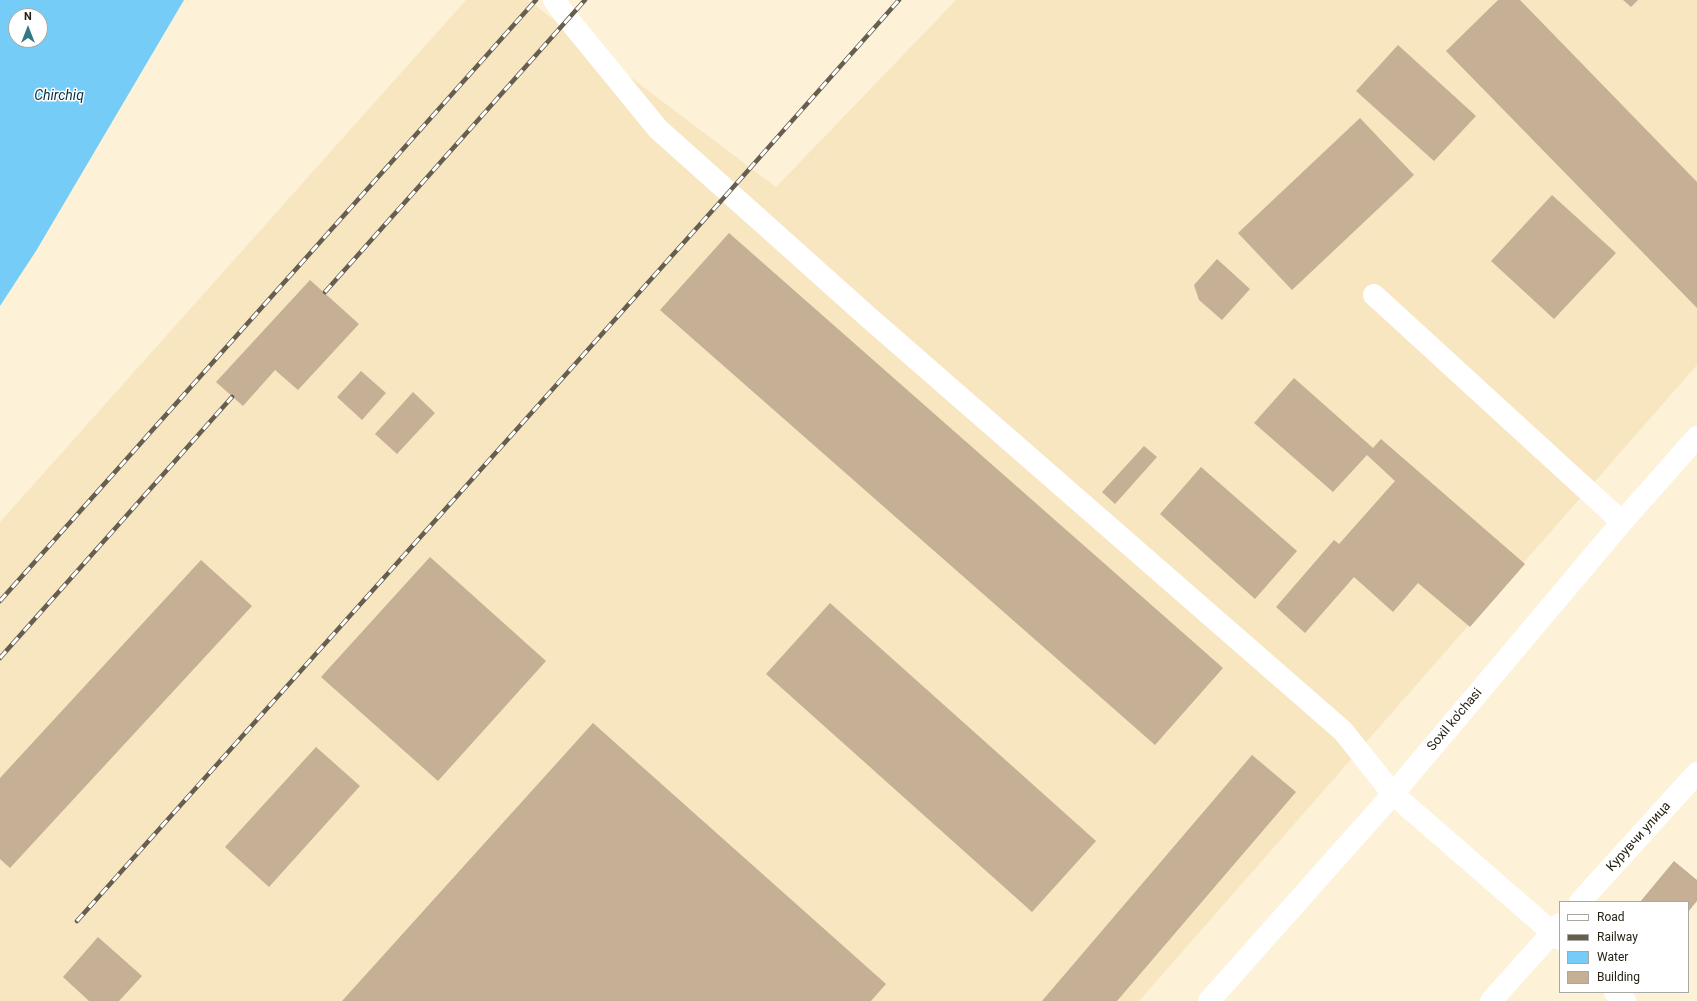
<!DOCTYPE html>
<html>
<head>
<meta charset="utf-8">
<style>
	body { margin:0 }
	#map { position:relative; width:1697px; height:1001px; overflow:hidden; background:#fdf2d8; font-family:Roboto,sans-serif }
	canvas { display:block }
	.legend { position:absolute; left:1559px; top:901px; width:130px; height:92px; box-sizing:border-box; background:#fff; border:1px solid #a9a7a2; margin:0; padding:5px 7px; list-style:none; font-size:12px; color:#272216 }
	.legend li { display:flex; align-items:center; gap:8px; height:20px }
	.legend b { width:20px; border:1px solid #a9a7a2 }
	.north { position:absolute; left:8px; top:8px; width:40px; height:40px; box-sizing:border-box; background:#fff; border:1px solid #a9a7a2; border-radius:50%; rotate:0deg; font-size:11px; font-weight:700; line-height:16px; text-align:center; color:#272216 }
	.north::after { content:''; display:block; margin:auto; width:14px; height:18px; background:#327983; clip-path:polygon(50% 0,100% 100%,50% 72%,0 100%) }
</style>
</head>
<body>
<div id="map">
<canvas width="1697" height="1001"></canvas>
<ul class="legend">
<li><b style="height:5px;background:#fff"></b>Road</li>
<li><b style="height:5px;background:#665f4f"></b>Railway</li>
<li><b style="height:11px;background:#75cdf7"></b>Water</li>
<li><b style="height:11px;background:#c5b095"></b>Building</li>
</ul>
<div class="north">N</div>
</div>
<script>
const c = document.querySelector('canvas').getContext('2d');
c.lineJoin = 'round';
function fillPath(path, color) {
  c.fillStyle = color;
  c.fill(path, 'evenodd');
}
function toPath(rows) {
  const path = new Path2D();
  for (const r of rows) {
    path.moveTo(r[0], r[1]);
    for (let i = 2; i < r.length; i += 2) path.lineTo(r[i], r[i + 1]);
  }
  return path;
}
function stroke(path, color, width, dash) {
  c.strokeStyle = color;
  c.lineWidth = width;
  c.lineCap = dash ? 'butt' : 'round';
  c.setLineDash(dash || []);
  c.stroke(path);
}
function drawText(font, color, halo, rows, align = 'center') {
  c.font = font + ' Roboto,sans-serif';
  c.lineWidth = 3;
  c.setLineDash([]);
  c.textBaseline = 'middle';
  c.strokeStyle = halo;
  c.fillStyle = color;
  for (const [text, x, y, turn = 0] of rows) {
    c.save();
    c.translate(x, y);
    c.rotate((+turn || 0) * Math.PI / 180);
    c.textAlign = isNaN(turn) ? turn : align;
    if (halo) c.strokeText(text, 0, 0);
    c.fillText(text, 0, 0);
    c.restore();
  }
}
fillPath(toPath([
	[466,0,528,0,776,187,956,0,1697,0,1697,365,1139,1001,0,1001,0,522]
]), '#f7e6bf');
fillPath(toPath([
	[0,0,184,0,36,251,0,306],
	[16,16,40,16,40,40,16,40]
]), '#75cdf7');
fillPath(toPath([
	[1498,0,1520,0,1697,182,1697,308,1446,51],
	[1623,0,1638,0,1631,7],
	[1398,45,1476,116,1434,161,1356,91],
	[1360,118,1414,175,1292,290,1238,233],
	[1552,195,1616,253,1554,319,1491,261],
	[729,233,1223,668,1155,745,660,310],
	[1217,259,1250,289,1222,320,1199,300,1194,285],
	[310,280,359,324,298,390,275,370,243,406,216,382],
	[361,371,386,393,362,420,337,397],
	[1294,378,1373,448,1381,439,1525,564,1470,627,1418,583,1393,612,1354,577,1305,633,1276,607,1334,540,1339,544,1395,481,1367,455,1333,492,1254,423],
	[413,392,435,413,397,454,375,434],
	[1144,446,1157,457,1115,504,1102,492],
	[1201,467,1297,551,1255,599,1160,514],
	[430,557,546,661,438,781,321,677],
	[201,560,252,606,10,868,0,859,0,778],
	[830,603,1096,841,1032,912,766,674],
	[593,723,886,984,871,1001,342,1001],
	[316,747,360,786,269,887,225,847],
	[1252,755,1296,792,1117,1001,1042,1001],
	[1674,861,1697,880,1697,901,1688,912,1688,902,1640,902],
	[98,937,142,976,119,1001,89,1001,63,977]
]), '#c5b095');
stroke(toPath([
	[554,0,568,19,658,129,867,316,1343,731,1393,794,1560,939],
	[1374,295,1622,522],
	[1580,902,1697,773],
	[1615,992,1625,1001],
	[1209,1001,1393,794,1622,522,1697,437],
	[1491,1001,1560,924]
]), '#fff', 22);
const rail = toPath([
	[325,292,585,0],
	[0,601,536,0],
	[0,658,232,397],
	[77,921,729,192,899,0]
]);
stroke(rail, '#665f4f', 4.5);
stroke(rail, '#fff', 3, [9]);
drawText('13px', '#272216', '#fff', [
	["Soxil ko'chasi",1455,720,-50],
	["Курувчи улица",1639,837,-48]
]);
drawText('italic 14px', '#052f40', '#fff', [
	["Chirchiq",59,96]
]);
</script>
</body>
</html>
